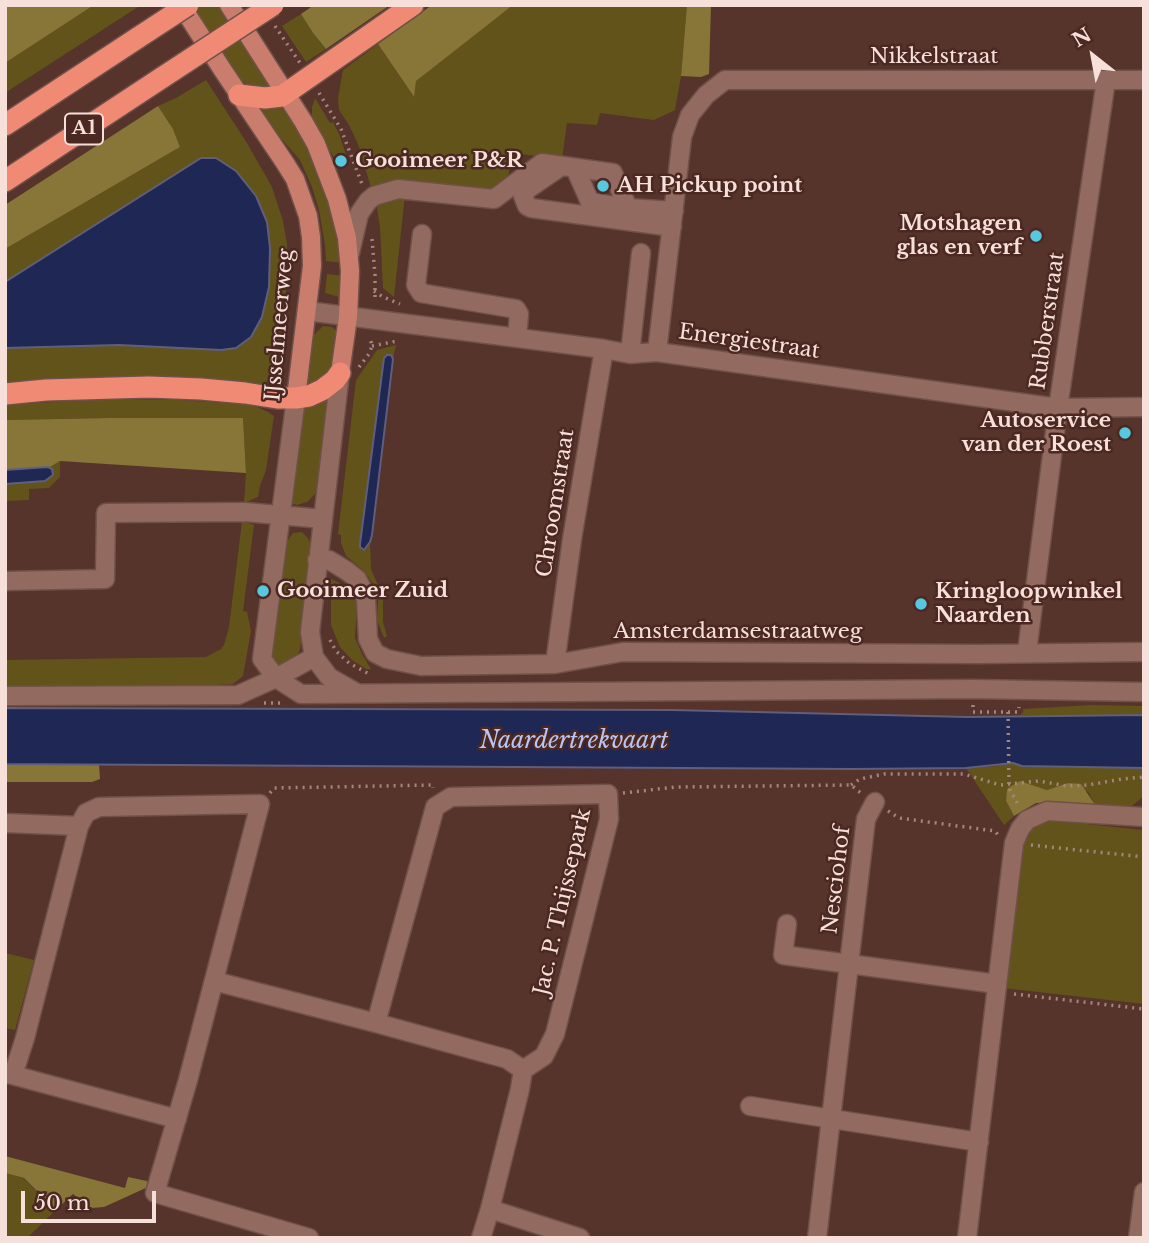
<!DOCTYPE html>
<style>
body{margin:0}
#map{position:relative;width:1149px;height:1243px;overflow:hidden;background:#56332b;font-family:"Libre Baskerville",serif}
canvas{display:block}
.frame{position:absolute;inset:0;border:7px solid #f7e0da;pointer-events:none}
.north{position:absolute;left:1058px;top:21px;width:70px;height:70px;-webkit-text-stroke:5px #4b2821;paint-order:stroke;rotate:329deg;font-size:19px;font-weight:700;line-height:28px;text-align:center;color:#f7e0da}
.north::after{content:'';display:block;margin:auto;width:24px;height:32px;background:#f7e0da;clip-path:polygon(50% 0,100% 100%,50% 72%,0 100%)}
.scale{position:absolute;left:21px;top:1191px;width:135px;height:32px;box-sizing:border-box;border:4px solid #f7e0da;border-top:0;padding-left:9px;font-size:21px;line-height:24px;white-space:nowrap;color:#f7e0da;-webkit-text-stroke:5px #4b2821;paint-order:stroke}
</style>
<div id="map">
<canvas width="1149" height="1243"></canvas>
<div class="frame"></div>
<div class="north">N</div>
<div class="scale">50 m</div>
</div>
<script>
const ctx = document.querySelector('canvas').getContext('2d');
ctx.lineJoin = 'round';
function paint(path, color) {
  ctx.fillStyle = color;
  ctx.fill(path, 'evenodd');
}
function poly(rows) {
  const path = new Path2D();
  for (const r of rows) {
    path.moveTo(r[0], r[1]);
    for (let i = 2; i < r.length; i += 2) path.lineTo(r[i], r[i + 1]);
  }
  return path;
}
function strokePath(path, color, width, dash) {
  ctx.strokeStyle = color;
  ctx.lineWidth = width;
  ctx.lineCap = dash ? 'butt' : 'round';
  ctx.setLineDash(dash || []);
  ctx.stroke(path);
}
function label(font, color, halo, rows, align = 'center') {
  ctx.font = font + ' "Libre Baskerville",serif';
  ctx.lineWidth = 5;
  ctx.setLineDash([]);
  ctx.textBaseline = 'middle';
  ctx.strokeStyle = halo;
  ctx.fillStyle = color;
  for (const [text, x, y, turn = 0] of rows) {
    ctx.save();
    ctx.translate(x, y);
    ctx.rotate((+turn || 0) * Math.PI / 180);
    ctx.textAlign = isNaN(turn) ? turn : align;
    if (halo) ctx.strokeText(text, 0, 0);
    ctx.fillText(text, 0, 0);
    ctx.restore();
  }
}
paint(poly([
 [94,5,141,5,5,93,5,63],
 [190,5,219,5,263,71,271,88,259,89,249,86,236,77],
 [513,5,687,5,681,76,675,110,654,120,600,113,597,125,567,123,562,159,512,153,508,178,491,192,406,180,406,184,372,191,358,144,349,125,339,110,338,98,343,70,378,44,413,96,416,81,440,61],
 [301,14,313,33,326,49,306,62,282,26],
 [206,80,247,143,272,187,283,221,287,244,287,270,284,323,276,388,5,387,5,348,119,345,221,350,216,158,201,158,5,282,5,249,180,147,173,129,158,106,176,98],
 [315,98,330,123,333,122,339,134,347,157,336,161,318,131,312,115,312,107],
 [254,104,286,104,300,127,333,211,343,263,326,261,325,245,319,210,312,187,300,160,265,120],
 [405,195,394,297,383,288,380,227,376,202],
 [327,274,344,276,342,295,339,297,325,293],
 [323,326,332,327,339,333,333,370,321,382,303,389,310,339],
 [396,345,393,359,390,355,360,544,366,549,370,542,371,569,383,597,383,622,387,636,384,638,377,620,378,600,373,584,364,571,346,556,341,543,341,535,338,534,356,380,377,350],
 [332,391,320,489,307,502,297,505,290,503,302,403],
 [101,399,180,400,253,405,268,412,274,416,266,470,260,486,258,497,244,503,246,473,243,418,110,418,5,420,5,405],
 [60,461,60,477,49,488,29,489,29,500,5,501,5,484,45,481,52,469,50,467],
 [242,521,254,525,243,611,247,612,251,631,243,676,233,684,214,685,207,687,82,686,5,689,5,660,206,657,221,649,224,645,229,627],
 [302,532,307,537,312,546,312,555,300,649,298,654,292,661,277,669,271,658,270,648,283,547,293,533],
 [331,579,340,583,354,595,357,604,355,638,362,654,371,669,366,669,352,660,340,647,331,625],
 [1091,705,1144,706,1144,715,1022,715,1019,717,1023,712,1023,709],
 [1004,763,1013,763,1022,766,1144,768,1144,796,1128,809,1096,806,1088,792,1068,783,1047,790,1020,781,1008,788,1006,801,1014,816,1004,825,966,768,998,766],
 [1048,820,1144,830,1144,1004,1003,988,1019,855,1025,835,1036,824],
 [5,953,34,960,15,1030,5,1028],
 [5,1173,23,1178,56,1210,27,1238,5,1238]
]), '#62531b');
paint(poly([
 [5,5,94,5,5,63],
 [314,5,390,5,326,49,313,33,301,14],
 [432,5,513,5,416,81,414,97,378,44],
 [687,5,711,5,709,74,701,77,681,76],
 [158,106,173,129,180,147,5,249,5,205],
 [110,418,243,418,246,473,60,461,50,467,5,470,5,420],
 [5,764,99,764,100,779,92,782,5,782],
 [1020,781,1047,790,1068,783,1081,784,1096,806,1053,802,1036,803,1014,816,1006,801,1007,790,1008,788],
 [5,1156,125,1188,128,1177,147,1181,148,1187,104,1207,91,1208,73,1194,56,1210,24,1178,5,1173]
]), '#887638');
const water = poly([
 [201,158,216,158,236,171,256,196,267,222,270,248,269,287,262,317,251,337,236,348,221,350,119,345,5,348,5,282,201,158],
 [387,355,391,355,393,359,372,535,370,542,364,550,360,547,360,544,384,358,387,355],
 [48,467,52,469,53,475,45,481,5,484,5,470,48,467],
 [5,708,672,710,967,717,1144,715,1144,768,1022,766,1013,763,966,768,852,769,5,764,5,708]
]);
paint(water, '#1f2755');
strokePath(water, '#605e7d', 2);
const minor = poly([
 [560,167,525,191,523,196,527,206,531,208,672,227],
 [575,168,590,202,628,208],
 [422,234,416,285,421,293,516,309,519,314,517,338],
 [350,253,359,214,368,201,374,196,398,189,494,199,542,163,613,173,628,208,674,211],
 [307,311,604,349,630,354,657,352,1058,408,1144,407],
 [657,352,682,137,690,115,706,95,725,80,1144,80],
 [630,354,641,253],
 [340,373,310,632,314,657,329,677,357,693],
 [296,398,262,659,276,678,301,694,973,689,1144,692],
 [317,560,329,560,347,571,357,579,363,590,366,600,368,639,375,653,387,659,421,666,555,664,623,652,979,654,1144,652],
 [5,581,105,579,106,513,245,512,323,519],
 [1027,652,1058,408,1106,80],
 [555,664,572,539,604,349],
 [5,696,238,695,276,678,314,657],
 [5,823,79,826],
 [787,924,783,955,997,984],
 [214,981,376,1023,507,1059,523,1070],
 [376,1023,435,807,451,797,608,794,609,819,555,1034,544,1056,523,1070,520,1089,490,1209,481,1238],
 [5,1073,177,1119],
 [13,1075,25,1038,79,826,86,813,99,807,260,804,188,1080,155,1193,309,1238],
 [750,1106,979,1142],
 [490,1209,580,1238],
 [817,1238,866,819,875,802],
 [967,1238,1014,843,1020,829,1027,820,1047,811,1144,817],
 [1138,1238,1144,1192]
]);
const major = poly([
 [181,5,222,69,285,163,295,179,308,216,311,237,312,266,296,398],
 [229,5,303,121,316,144,337,199,347,238,350,271,348,317,340,373]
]);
const highway = poly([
 [239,95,265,98,282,96,413,5],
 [5,125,139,37],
 [5,181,163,77],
 [5,394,46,390,149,387,201,389,245,393,277,398,296,398,309,396,322,390,335,380,340,373]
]);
strokePath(minor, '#6f514a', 21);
strokePath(major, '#6f514a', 21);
strokePath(highway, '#6f514a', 24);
strokePath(poly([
 [275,26,300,63],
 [319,93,341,129,362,184],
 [372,239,375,275,375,302],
 [374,291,383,297,400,304],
 [372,346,397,341],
 [359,367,369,354,372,346,370,337],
 [330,640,336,651,349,663,371,675],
 [264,703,281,703],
 [973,705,973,712,1008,712,1009,784,1010,790,1019,806],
 [1008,712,1018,712,1019,707],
 [851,785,860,779,884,774,964,774,1000,785,1039,781,1067,786,1088,785,1122,779,1144,777],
 [270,793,274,788,433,785,433,788],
 [623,793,676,787,851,785,861,793],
 [888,811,899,818,995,831,998,835],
 [1031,845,1144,857],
 [1014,994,1144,1009]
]), '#a4867f', 3.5, [2, 5]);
strokePath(minor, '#926a60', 18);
strokePath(major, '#ca7d6c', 18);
strokePath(highway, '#f08a74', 21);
const highwayBridge = poly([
 [139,37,188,5],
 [163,77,273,5]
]);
strokePath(highwayBridge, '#6f514a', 24, []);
strokePath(highwayBridge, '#f08a74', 21);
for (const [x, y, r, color] of [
 [341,161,7,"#56c9e1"],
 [603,186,7,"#56c9e1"],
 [1036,236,7,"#56c9e1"],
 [1125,433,7,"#56c9e1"],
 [263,591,7,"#56c9e1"],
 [921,604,7,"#56c9e1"]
]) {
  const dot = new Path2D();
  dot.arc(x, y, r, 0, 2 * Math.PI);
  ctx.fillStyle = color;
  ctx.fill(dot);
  strokePath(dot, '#4b2821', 2.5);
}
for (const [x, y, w] of [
 [84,129,38]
]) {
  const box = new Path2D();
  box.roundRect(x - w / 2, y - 15.5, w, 31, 5);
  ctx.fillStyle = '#4b2821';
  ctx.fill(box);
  strokePath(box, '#f7e0da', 2);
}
label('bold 19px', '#f7e0da', null, [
 ["A1",84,129]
]);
label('21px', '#f7e0da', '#4b2821', [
 ["Nikkelstraat",934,57],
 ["Rubberstraat",1048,321,-82],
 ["IJsselmeerweg",280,325,-85],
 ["Energiestraat",749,342,8],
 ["Chroomstraat",556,503,-81],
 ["Amsterdamsestraatweg",738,632],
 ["Nesciohof",837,880,-83],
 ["Jac. P. Thijssepark",563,902,-77]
]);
label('bold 21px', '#f7e0da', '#4b2821', [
 ["Gooimeer P&R",355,161],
 ["AH Pickup point",617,186],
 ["Motshagen",1022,224,"right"],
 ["glas en verf",1022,248,"right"],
 ["Autoservice",1111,421,"right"],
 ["van der Roest",1111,445,"right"],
 ["Gooimeer Zuid",277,591],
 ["Kringloopwinkel",935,592],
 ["Naarden",935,616]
], 'left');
label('italic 23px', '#b9c5f5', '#4b2821', [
 ["Naardertrekvaart",574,742]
]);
</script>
